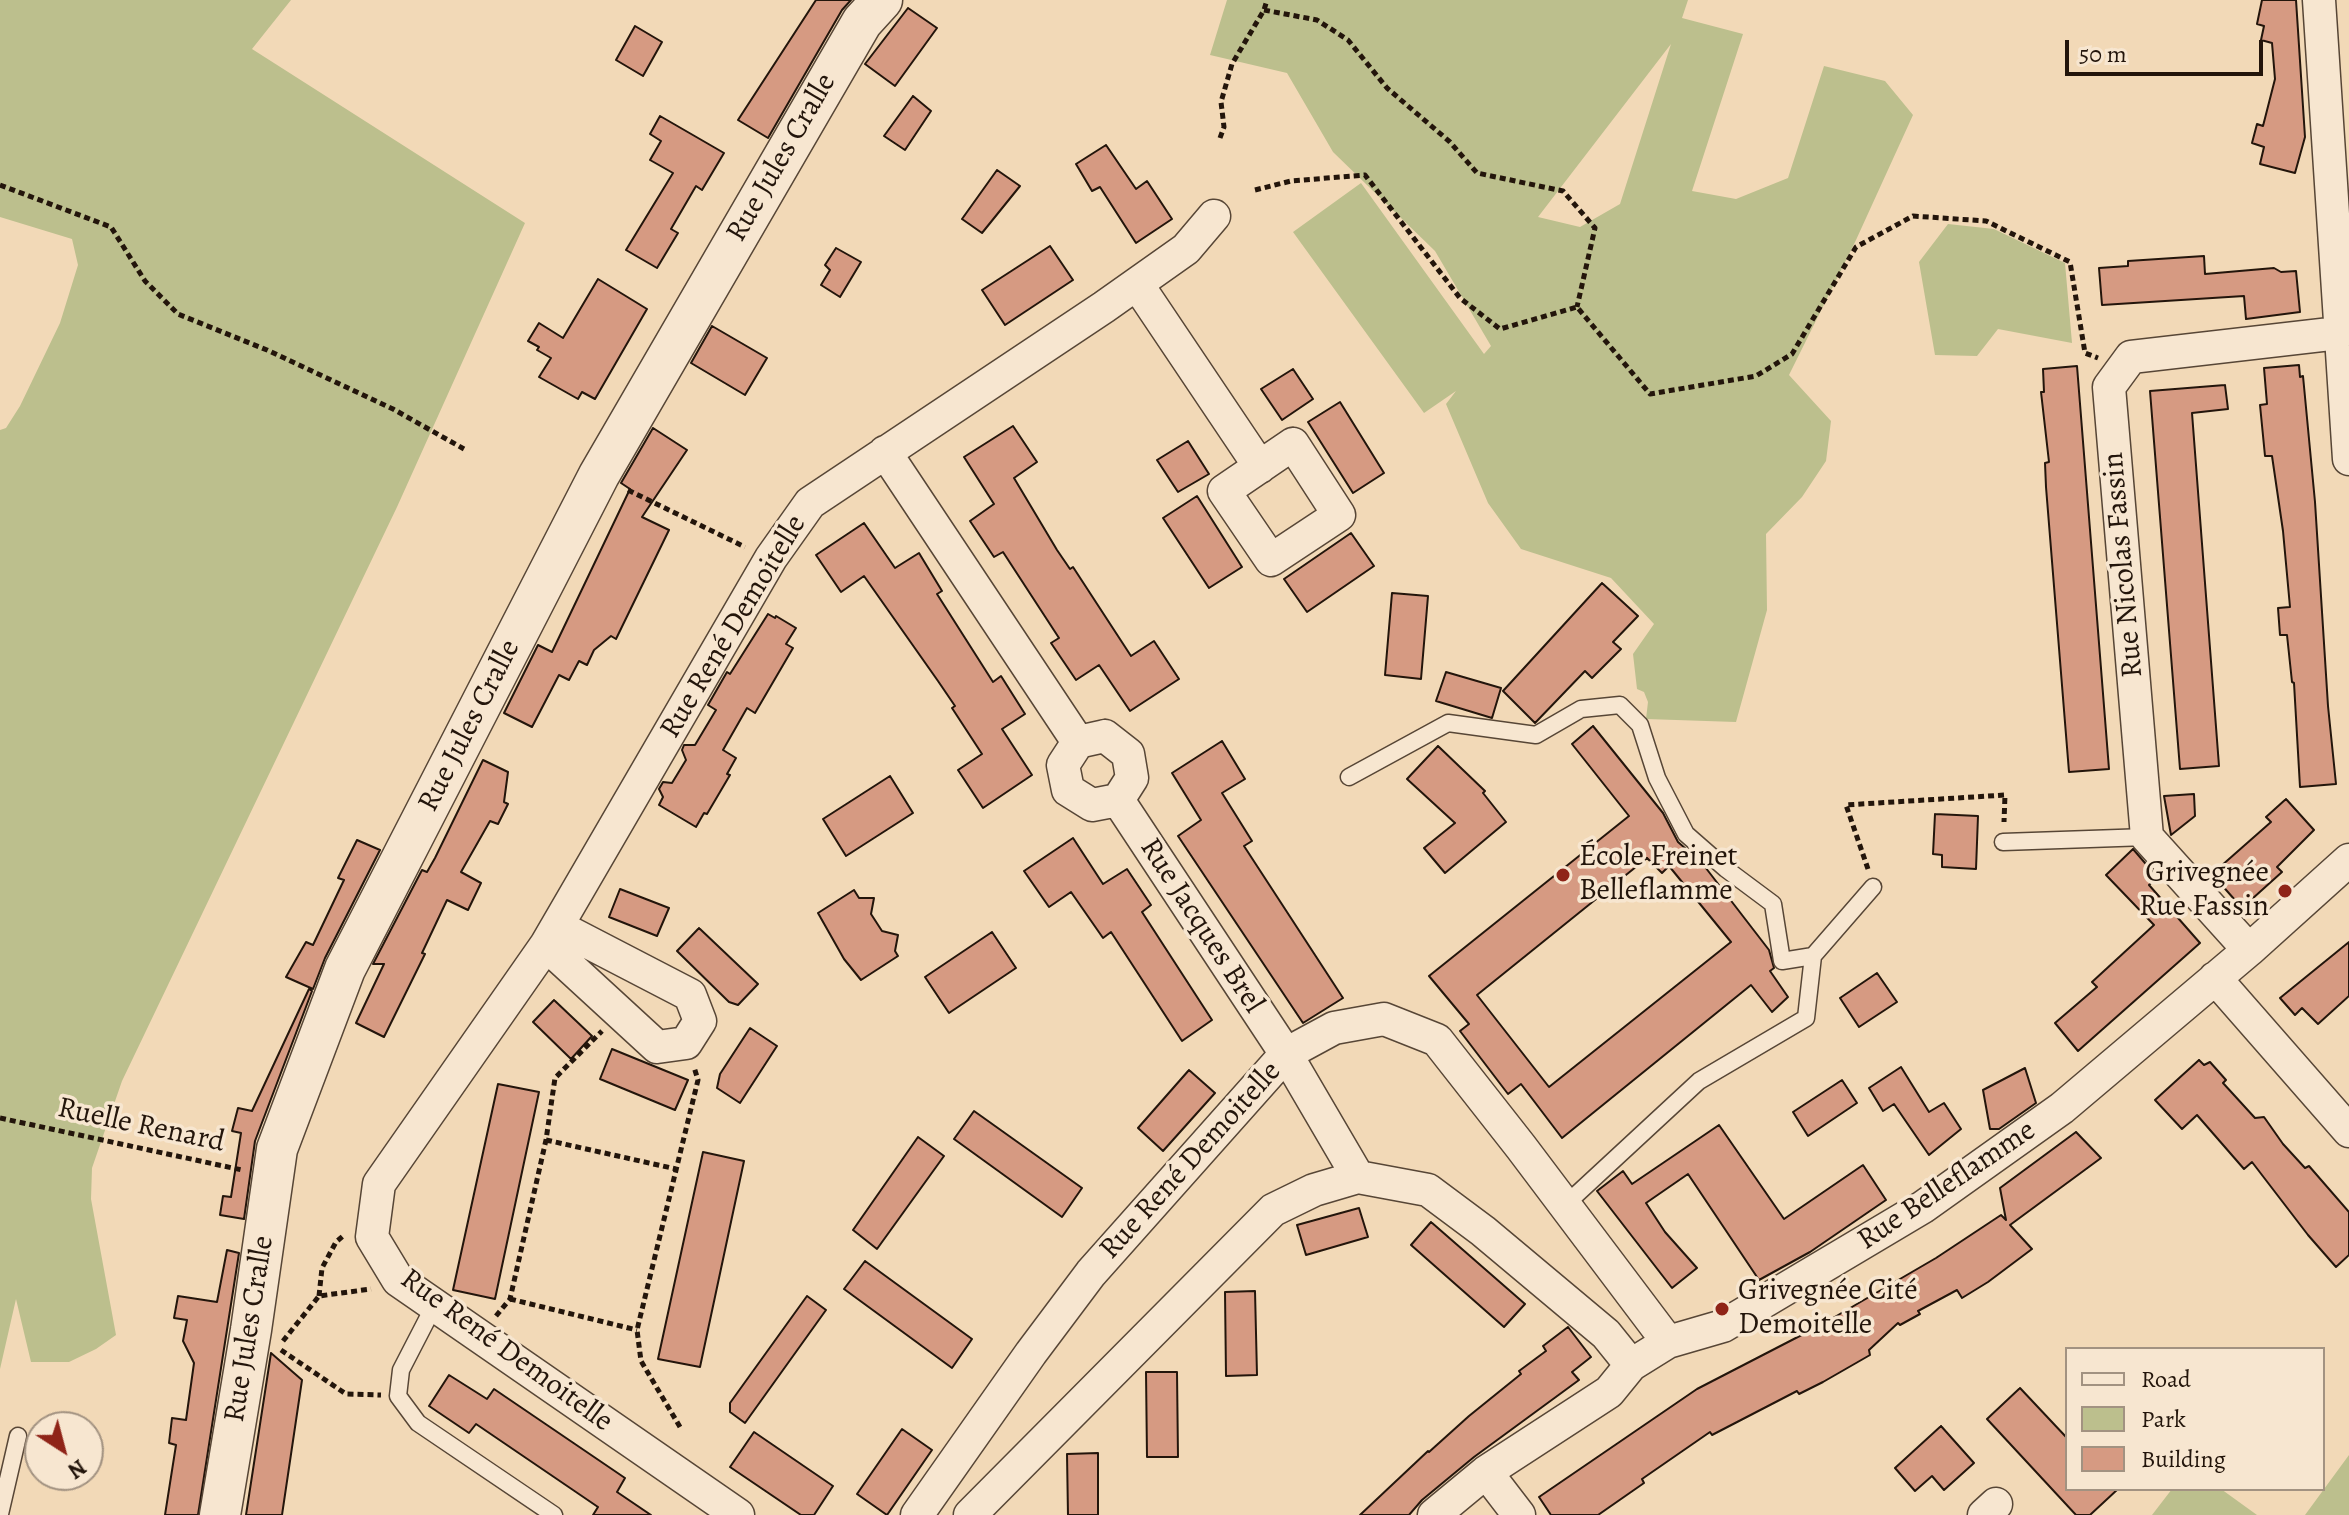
<!DOCTYPE html>
<meta charset="utf-8">
<style>
body{margin:0}
#map{position:relative;width:2349px;height:1515px;overflow:hidden;background:#f2d9b7;font-family:Alegreya,serif}
canvas{display:block}
.legend{position:absolute;left:2065px;top:1347px;width:260px;height:144px;box-sizing:border-box;background:#f7e6d0;border:2px solid #a29281;margin:0;padding:10px 14px;list-style:none;font-size:24px;color:#23150b}
.legend li{display:flex;align-items:center;gap:16px;height:40px}
.legend b{width:40px;border:2px solid #a29281}
.north{position:absolute;left:24px;top:1411px;width:80px;height:80px;box-sizing:border-box;background:#f7e6d0;border:2px solid #a29281;border-radius:50%;rotate:144deg;font-size:22px;font-weight:700;line-height:32px;text-align:center;color:#23150b}
.north::after{content:'';display:block;margin:auto;width:28px;height:36px;background:#8f2418;clip-path:polygon(50% 0,100% 100%,50% 72%,0 100%)}
.scale{position:absolute;left:2065px;top:40px;width:198px;height:36px;box-sizing:border-box;border:4px solid #23150b;border-top:0;padding-left:10px;font-size:24px;line-height:28px;white-space:nowrap;color:#23150b;-webkit-text-stroke:6px #f7e6d0;paint-order:stroke}
</style>
<div id="map">
<canvas width="2349" height="1515"></canvas>
<ul class="legend">
<li><b style="height:10px;background:#f7e6d0"></b>Road</li>
<li><b style="height:22px;background:#bcbf8d"></b>Park</li>
<li><b style="height:22px;background:#d69a82"></b>Building</li>
</ul>
<div class="north">N</div>
<div class="scale">50 m</div>
</div>
<script>
const ctx = document.querySelector('canvas').getContext('2d');
ctx.lineJoin = 'round';
function paint(path, color) {
  ctx.fillStyle = color;
  ctx.fill(path, 'evenodd');
}
function poly(rows) {
  const path = new Path2D();
  for (const r of rows) {
    path.moveTo(r[0], r[1]);
    for (let i = 2; i < r.length; i += 2) path.lineTo(r[i], r[i + 1]);
  }
  return path;
}
function strokePath(path, color, width, dash) {
  ctx.strokeStyle = color;
  ctx.lineWidth = width;
  ctx.lineCap = dash ? 'butt' : 'round';
  ctx.setLineDash(dash || []);
  ctx.stroke(path);
}
function label(font, color, halo, rows, align = 'center') {
  ctx.font = font + ' Alegreya,serif';
  ctx.lineWidth = 7;
  ctx.setLineDash([]);
  ctx.textBaseline = 'middle';
  ctx.strokeStyle = halo;
  ctx.fillStyle = color;
  for (const [text, x, y, turn = 0] of rows) {
    ctx.save();
    ctx.translate(x, y);
    ctx.rotate((+turn || 0) * Math.PI / 180);
    ctx.textAlign = isNaN(turn) ? turn : align;
    if (halo) ctx.strokeText(text, 0, 0);
    ctx.fillText(text, 0, 0);
    ctx.restore();
  }
}
paint(poly([
 [0,0,291,0,252,49,525,223,397,507,122,1081,92,1168,91,1199,116,1335,96,1349,69,1362,31,1362,16,1299,0,1369,0,430,6,428,20,406,60,323,78,265,72,239,0,217],
 [1227,0,1688,0,1682,18,1743,34,1692,191,1736,199,1788,178,1824,66,1885,81,1913,115,1856,240,1789,375,1831,421,1826,461,1802,497,1766,534,1767,610,1736,722,1646,719,1648,702,1644,692,1637,689,1633,654,1654,624,1611,578,1521,549,1488,503,1446,404,1456,391,1424,413,1293,232,1361,183,1484,354,1491,346,1435,251,1333,152,1287,73,1210,55],
 [1671,44,1620,204,1580,227,1538,217],
 [1948,224,1994,229,2065,263,2072,343,1998,329,1977,356,1935,355,1919,262],
 [2349,1455,2349,1515,2305,1515],
 [2172,1489,2221,1489,2257,1515,2152,1515]
]), '#bcbf8d');
const building = poly([
 [816,0,851,0,842,10,768,138,738,120,816,0],
 [2262,0,2296,0,2305,137,2295,173,2260,164,2264,147,2252,143,2257,124,2263,126,2275,79,2272,43,2261,40,2264,26,2257,24,2262,0],
 [908,8,937,28,895,86,865,64,908,8],
 [635,26,662,42,643,76,616,60,635,26],
 [913,96,931,111,905,150,884,136,913,96],
 [660,116,724,153,702,190,696,186,671,229,678,233,657,268,626,250,673,173,650,160,661,141,650,134,660,116],
 [1106,145,1136,189,1147,181,1172,219,1136,243,1100,187,1092,191,1076,164,1106,145],
 [997,170,1020,186,982,233,962,219,997,170],
 [1050,246,1073,280,1005,325,982,290,1050,246],
 [836,248,861,262,840,297,821,285,830,270,825,265,836,248],
 [2204,256,2205,274,2274,268,2281,272,2296,271,2300,312,2246,319,2244,296,2102,305,2099,268,2128,266,2128,261,2204,256],
 [598,279,647,309,595,399,582,392,578,399,539,377,551,358,537,350,539,347,528,341,539,323,563,338,598,279],
 [712,326,767,358,745,395,691,363,712,326],
 [2299,365,2300,377,2303,376,2315,502,2328,706,2336,784,2300,787,2294,683,2292,682,2287,635,2280,635,2278,608,2290,607,2283,531,2272,456,2265,456,2260,405,2267,404,2264,368,2299,365],
 [2077,366,2109,769,2069,772,2046,487,2045,463,2049,462,2041,392,2044,392,2043,369,2077,366],
 [1293,369,1313,399,1282,420,1261,389,1293,369],
 [2225,385,2228,409,2192,413,2219,766,2180,769,2150,391,2225,385],
 [1340,402,1384,473,1353,493,1308,422,1340,402],
 [1013,426,1037,462,1014,478,1057,550,1070,569,1073,567,1131,656,1154,641,1179,679,1130,711,1099,665,1076,680,1051,643,1059,638,1003,552,994,557,970,521,994,504,964,457,1013,426],
 [653,428,687,450,642,517,669,530,616,639,611,636,594,650,587,665,579,661,569,680,559,675,532,727,504,713,538,645,552,652,630,489,621,483,653,428],
 [1188,441,1209,474,1178,492,1157,460,1188,441],
 [1197,496,1242,567,1209,588,1163,518,1197,496],
 [864,523,895,568,919,553,942,591,937,594,993,682,1001,676,1025,714,1002,729,1032,775,983,808,958,770,982,754,952,708,955,706,938,681,864,576,841,592,816,555,864,523],
 [1351,533,1374,566,1307,612,1284,579,1351,533],
 [1602,583,1638,616,1613,642,1621,649,1592,678,1585,671,1535,723,1503,691,1602,583],
 [1392,593,1428,596,1421,679,1385,675,1392,593],
 [768,614,775,618,776,616,796,628,786,644,793,648,755,713,747,708,723,750,736,758,727,774,730,775,707,814,704,813,696,827,659,805,663,797,659,789,663,782,672,783,686,760,682,750,684,745,695,745,716,710,708,705,727,672,730,674,768,614],
 [1446,672,1501,688,1492,718,1436,701,1446,672],
 [1593,726,1663,813,1678,842,1702,863,1769,950,1774,968,1770,971,1788,997,1772,1012,1751,985,1562,1138,1521,1084,1508,1094,1460,1031,1469,1024,1429,976,1629,816,1572,744,1593,726],
 [1647,858,1662,873,1669,866,1731,942,1549,1087,1477,995,1647,858],
 [1222,741,1245,779,1222,793,1252,841,1244,846,1343,998,1303,1023,1178,836,1201,820,1172,773,1222,741],
 [1438,746,1485,791,1483,793,1506,822,1445,873,1424,848,1455,823,1407,779,1438,746],
 [483,760,508,772,504,802,508,804,498,824,490,821,461,872,481,883,468,910,447,900,422,953,425,954,384,1037,356,1023,384,964,373,964,422,870,427,872,435,858,483,760],
 [890,776,913,813,846,856,823,819,890,776],
 [2194,794,2195,816,2171,835,2164,796,2194,794],
 [2286,799,2314,830,2277,867,2282,872,2242,908,2212,874,2271,822,2266,817,2286,799],
 [1935,814,1978,816,1976,869,1942,867,1942,855,1933,854,1935,814],
 [1073,838,1103,884,1127,869,1151,905,1142,912,1212,1020,1182,1041,1111,932,1103,938,1071,892,1049,907,1024,871,1073,838],
 [357,840,380,850,325,958,313,989,286,977,306,942,313,945,344,880,338,878,357,840],
 [2133,849,2157,877,2149,885,2200,943,2078,1051,2055,1023,2097,987,2092,982,2154,925,2106,875,2133,849],
 [620,889,669,908,657,936,609,917,620,889],
 [854,890,859,898,874,898,871,914,882,931,898,935,895,951,898,956,861,980,844,959,818,913,854,890],
 [699,928,758,984,738,1005,729,1002,677,951,699,928],
 [992,932,1016,968,949,1013,925,977,992,932],
 [2349,942,2349,996,2318,1024,2302,1008,2295,1015,2280,998,2349,942],
 [1877,973,1897,1002,1859,1027,1840,998,1877,973],
 [309,989,312,991,255,1141,244,1219,220,1215,223,1196,231,1197,241,1133,232,1131,238,1108,252,1111,309,989],
 [554,1000,592,1036,571,1059,533,1022,554,1000],
 [750,1028,777,1046,740,1103,717,1088,720,1074,750,1028],
 [612,1049,688,1080,675,1110,600,1079,612,1049],
 [2199,1060,2204,1065,2210,1062,2226,1080,2223,1083,2255,1118,2264,1117,2283,1144,2305,1168,2309,1166,2349,1212,2349,1255,2336,1267,2308,1235,2252,1162,2244,1169,2197,1115,2182,1129,2155,1100,2199,1060],
 [1901,1067,1929,1112,1944,1103,1961,1129,1929,1155,1894,1104,1883,1111,1869,1088,1901,1067],
 [2025,1068,2036,1103,1999,1129,1990,1129,1983,1090,2025,1068],
 [1189,1070,1215,1093,1163,1151,1138,1128,1189,1070],
 [1842,1080,1857,1103,1808,1136,1793,1112,1842,1080],
 [498,1084,539,1092,495,1299,453,1290,498,1084],
 [974,1111,1082,1188,1062,1217,954,1139,974,1111],
 [1719,1125,1784,1219,1863,1165,1886,1200,1810,1252,1759,1280,1688,1174,1646,1203,1665,1232,1697,1268,1672,1288,1597,1191,1623,1171,1632,1184,1719,1125],
 [2076,1132,2101,1158,2010,1225,2032,1249,1988,1282,1962,1298,1957,1290,1918,1311,1920,1314,1900,1325,1898,1323,1869,1350,1870,1355,1823,1382,1799,1394,1797,1391,1712,1435,1710,1432,1642,1479,1644,1483,1598,1515,1551,1515,1539,1497,1697,1389,1821,1325,1936,1258,2001,1215,2006,1220,2000,1188,2076,1132],
 [918,1137,944,1156,877,1249,853,1230,918,1137],
 [703,1152,744,1161,700,1367,658,1359,703,1152],
 [1359,1208,1368,1237,1306,1255,1297,1225,1359,1208],
 [1431,1222,1525,1304,1504,1327,1411,1245,1431,1222],
 [227,1250,239,1253,198,1515,165,1515,176,1445,169,1443,172,1418,186,1420,194,1363,183,1341,187,1320,174,1318,178,1296,217,1302,227,1250],
 [865,1261,972,1339,952,1368,844,1289,865,1261],
 [1255,1291,1257,1375,1226,1376,1225,1292,1255,1291],
 [807,1296,826,1310,745,1423,730,1412,730,1403,807,1296],
 [1568,1327,1591,1357,1572,1372,1579,1380,1474,1457,1422,1500,1409,1515,1360,1515,1428,1451,1429,1452,1469,1416,1521,1374,1519,1371,1546,1351,1543,1346,1568,1327],
 [271,1353,302,1380,282,1515,246,1515,271,1353],
 [1146,1372,1177,1372,1178,1457,1147,1457,1146,1372],
 [449,1375,487,1399,494,1389,625,1478,617,1492,651,1515,593,1515,598,1507,476,1424,469,1433,429,1406,449,1375],
 [2020,1388,2067,1438,2067,1489,2118,1489,2090,1515,2076,1515,1987,1419,2020,1388],
 [1941,1426,1974,1463,1944,1490,1932,1476,1915,1491,1895,1468,1941,1426],
 [902,1429,932,1450,887,1515,857,1494,902,1429],
 [754,1432,833,1486,814,1515,801,1515,730,1467,754,1432],
 [1098,1453,1098,1515,1068,1515,1067,1454,1098,1453]
]);
paint(building, '#d69a82');
strokePath(building, '#23150b', 2);
const service = poly([
 [1349,777,1448,723,1536,735,1581,709,1620,705,1640,725,1657,778,1686,834,1726,869,1773,904,1782,961,1813,956],
 [2003,842,2147,837],
 [1564,1206,1699,1081,1806,1018,1813,956,1873,887],
 [434,1306,401,1370,398,1396,418,1423,554,1515],
 [0,1514,18,1436]
]);
const minor = poly([
 [2319,0,2349,459],
 [1137,284,1260,467],
 [1293,444,1339,515,1271,560,1224,491,1293,444],
 [885,452,1078,742],
 [1105,736,1128,754,1132,778,1118,800,1092,805,1068,790,1063,765,1078,742,1105,736],
 [1118,800,1286,1054,1358,1177],
 [546,945,657,1047,686,1043,700,1021,690,995,557,926],
 [2249,950,2147,837,2109,387,2131,357,2339,333],
 [2215,978,2349,1131],
 [1486,1472,1519,1515],
 [738,1515,398,1280,372,1237,379,1184,546,945,771,558,810,503,1104,307,1186,249,1214,216],
 [917,1515,1031,1353,1091,1273,1286,1054,1334,1028,1384,1019,1437,1040,1521,1147,1668,1342],
 [970,1515,1273,1210,1314,1190,1358,1177,1428,1190,1483,1231,1606,1334,1631,1365],
 [1434,1515,1486,1472,1609,1392,1631,1365,1668,1342,1723,1326,1923,1207,2062,1108,2249,950,2349,860],
 [1984,1515,1996,1504]
]);
const tertiary = poly([
 [220,1515,251,1330,277,1149,345,969,599,475,862,22,882,0]
]);
strokePath(service, '#574636', 19);
strokePath(minor, '#574636', 35);
strokePath(tertiary, '#574636', 43);
strokePath(poly([
 [1264,10,1317,20,1348,40,1387,88,1450,142,1477,173,1563,191,1595,228,1577,307],
 [1220,138,1224,127,1221,102,1232,64,1264,10,1267,0],
 [0,185,111,227,145,281,178,314,267,350,393,409,464,449],
 [1255,190,1291,181,1365,175,1460,298,1500,329,1577,307,1650,394,1756,376,1792,354,1856,247,1913,216,1986,221,2070,262,2085,353,2098,358],
 [628,490,745,547],
 [1868,869,1846,805,2005,795,2004,822],
 [0,1118,242,1170],
 [546,1140,676,1169],
 [319,1296,322,1268,336,1242,343,1236],
 [510,1299,637,1330],
 [496,1316,510,1299,546,1140,555,1078,602,1031],
 [283,1341,319,1296,371,1289],
 [281,1350,346,1394,381,1395],
 [680,1427,641,1361,637,1330,698,1080,694,1067]
]), '#23150b', 5, [6, 4]);
strokePath(service, '#f7e6d0', 16);
strokePath(minor, '#f7e6d0', 32);
strokePath(tertiary, '#f7e6d0', 40);
for (const [x, y, r, color] of [
 [1563,875,8,"#8f2418"],
 [2285,891,8,"#8f2418"],
 [1722,1309,8,"#8f2418"]
]) {
  const dot = new Path2D();
  dot.arc(x, y, r, 0, 2 * Math.PI);
  ctx.fillStyle = color;
  ctx.fill(dot);
  strokePath(dot, '#f7e6d0', 3);
}
label('30px', '#23150b', '#f7e6d0', [
 ["Rue Jules Cralle",782,158,-60],
 ["Rue Nicolas Fassin",2124,565,-95],
 ["Rue René Demoitelle",734,627,-59],
 ["Rue Jules Cralle",470,726,-63],
 ["Rue Jacques Brel",1201,926,57],
 ["Ruelle Renard",141,1126,12],
 ["Rue René Demoitelle",1191,1161,-48],
 ["Rue Belleflamme",1947,1186,-34],
 ["Rue Jules Cralle",250,1329,-81],
 ["Rue René Demoitelle",506,1351,36]
]);
label('30px', '#23150b', '#f7e6d0', [
 ["École Freinet",1579,858],
 ["Belleflamme",1579,892],
 ["Grivegnée",2269,874,"right"],
 ["Rue Fassin",2269,908,"right"],
 ["Grivegnée Cité",1738,1292],
 ["Demoitelle",1738,1326]
], 'left');
</script>
